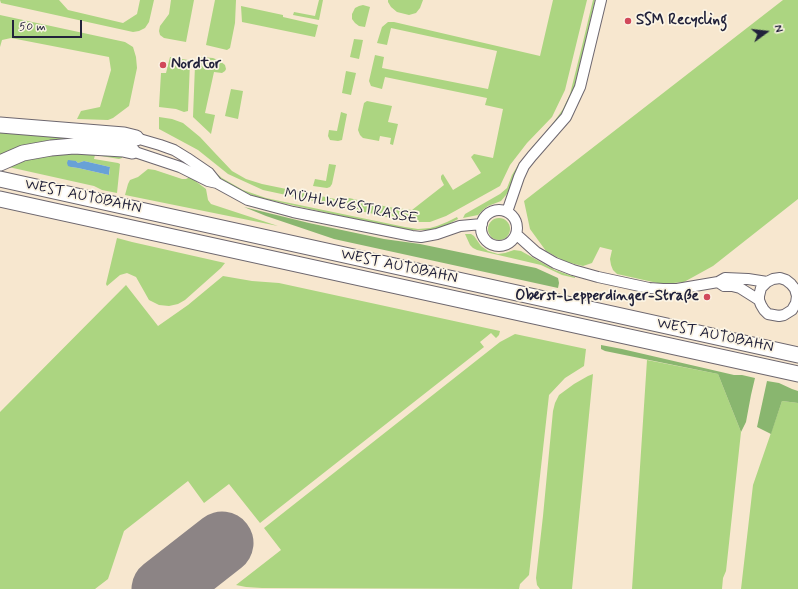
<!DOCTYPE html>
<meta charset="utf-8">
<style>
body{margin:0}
#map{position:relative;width:798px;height:589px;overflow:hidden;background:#f7e7cf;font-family:Mynerve,sans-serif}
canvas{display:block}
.north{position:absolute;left:746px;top:12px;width:40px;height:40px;-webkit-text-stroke:3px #fcf5e5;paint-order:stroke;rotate:75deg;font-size:11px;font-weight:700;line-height:16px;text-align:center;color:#22223b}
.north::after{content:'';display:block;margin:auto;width:14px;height:18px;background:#22223b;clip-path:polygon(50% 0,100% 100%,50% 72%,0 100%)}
.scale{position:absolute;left:12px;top:20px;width:70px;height:18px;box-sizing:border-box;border:2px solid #22223b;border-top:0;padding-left:5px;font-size:12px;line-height:14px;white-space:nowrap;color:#22223b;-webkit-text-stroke:3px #fcf5e5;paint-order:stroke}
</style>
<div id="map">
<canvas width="798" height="589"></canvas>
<div class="north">N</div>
<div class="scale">50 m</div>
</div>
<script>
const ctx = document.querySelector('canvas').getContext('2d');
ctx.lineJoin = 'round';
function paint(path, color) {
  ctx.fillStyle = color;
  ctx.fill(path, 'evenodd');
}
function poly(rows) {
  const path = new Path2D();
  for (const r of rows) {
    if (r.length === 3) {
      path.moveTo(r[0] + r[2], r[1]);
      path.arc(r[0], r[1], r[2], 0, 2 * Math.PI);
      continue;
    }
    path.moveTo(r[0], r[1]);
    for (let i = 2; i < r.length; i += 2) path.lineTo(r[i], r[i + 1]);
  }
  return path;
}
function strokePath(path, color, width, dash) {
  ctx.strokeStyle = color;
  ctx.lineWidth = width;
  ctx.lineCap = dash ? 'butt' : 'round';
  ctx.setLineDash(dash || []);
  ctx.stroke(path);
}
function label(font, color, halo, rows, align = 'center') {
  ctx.font = font + ' Mynerve,sans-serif';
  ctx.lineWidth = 3.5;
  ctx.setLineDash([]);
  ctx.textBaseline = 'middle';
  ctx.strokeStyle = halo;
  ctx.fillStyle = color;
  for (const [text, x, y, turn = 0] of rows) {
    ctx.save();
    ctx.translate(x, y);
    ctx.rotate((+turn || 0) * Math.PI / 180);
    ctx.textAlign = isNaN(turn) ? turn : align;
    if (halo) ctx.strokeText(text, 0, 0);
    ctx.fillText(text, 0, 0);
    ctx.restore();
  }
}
paint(poly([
 [0,0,59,0,68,10,123,23,137,14,140,0,154,0,149,22,145,28,139,31,133,32,1,3],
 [171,0,194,0,186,42,164,38,160,35,159,31,160,26,169,14],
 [215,0,236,0,235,23,230,48,227,50,206,45],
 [319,0,323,0,319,20,293,15,294,12,315,16],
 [388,0,423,0,420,8,416,13,409,15,397,12,391,7,388,2],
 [553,0,587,0,565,90,552,117,527,143,510,165,500,186,446,216,430,222,411,222,263,190,228,174,198,150,159,129,159,117,172,119,183,123,200,137,214,152,232,171,246,179,262,184,335,199,349,198,388,207,412,210,444,185,441,179,441,176,443,174,453,190,481,173,471,157,474,154,493,158,503,109,485,105,487,98,385,77,382,89,371,86,369,81,375,55,384,57,382,68,488,89,497,51,391,28,387,45,377,43,382,27,388,22,394,22,540,56],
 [593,0,595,0,583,52,572,96,562,115,510,189,506,195,501,201,488,206,484,209,478,215,463,218,465,214,500,194,507,188,512,175,518,165,533,146,551,126,563,109,570,94,582,46],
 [783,0,798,0,798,199,713,266,684,282,662,284,617,274,613,270,611,265,610,259,612,250,600,247,592,263,583,266,566,262,546,251,530,229,524,201],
 [363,5,370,7,365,27,359,26,355,23,352,19,352,14,355,8,359,6],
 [241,6,283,15,283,17,318,25,315,37,242,22],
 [0,15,125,42,133,47,136,57,137,68,129,106,113,118,108,120,77,119,81,111,100,107,111,70,109,57,11,38,2,40,0,47],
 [354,39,363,40,359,59,350,57],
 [170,57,188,60,190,63,188,111,184,112,176,109,159,107,161,73,166,73],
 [201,57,213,58,220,61,225,65,226,69,225,71,222,73,214,72,205,113,215,115,211,134,193,117,195,65,197,60],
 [346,71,356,73,351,95,342,93],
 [231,89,243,91,238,119,225,116],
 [367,101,392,106,388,122,398,124,393,145,390,144,391,138,380,136,379,141,363,138,360,135,358,130,364,103],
 [341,112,347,114,342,140,338,141,330,140,328,136,329,130,337,131],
 [0,130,116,140,0,158],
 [58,152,117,155,122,157,122,158,119,159,95,155,94,159,118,163,120,164,117,193,102,190,94,186,4,166,20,159],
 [76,161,78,163,84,161,110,167,109,175,78,168,71,167],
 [198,160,200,160,222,178,243,190,266,198,280,201,405,227,418,229,430,228,437,226,447,222,457,217,458,219,447,225,431,230,411,230,401,229,296,206,261,198,243,192,232,186,223,180,200,163],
 [329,164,336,165,332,184,330,187,327,188,313,186,315,179,326,181],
 [148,169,155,170,182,179,186,179,190,177,206,189,208,200,211,204,278,226,125,195,128,184,130,180,138,177],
 [499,229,11],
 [465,234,471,234,474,236,481,246,488,251,498,254,505,253,514,250,521,251,555,270,575,277,575,278,562,275,541,265,477,250,473,248,470,245],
 [117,238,132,242,225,263,221,268,185,300,178,304,169,306,159,305,149,300,136,277,127,273,120,275,107,286,106,284],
 [223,276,252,281,279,283,500,331,499,335,496,338,491,333,480,342,484,347,260,523,229,484,204,503,188,481,124,531,108,579,95,589,0,589,0,412,126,285,158,326,188,305],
 [515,334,586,349,584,366,565,378,549,395,529,575,520,584,519,589,262,588,246,587,236,585,281,550,264,528,500,342],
 [647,360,718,374,741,432,726,571,723,578,722,589,632,589],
 [593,374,572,589,540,589,537,585,536,578,543,516,553,411,555,403,559,395,574,384,588,376],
 [782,401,798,403,798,589,741,589,753,485]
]), '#acd581');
paint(poly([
 [244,207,309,223,384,239,420,244,536,268,558,278,559,283,558,288,334,239,266,216],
 [601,345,622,349,734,375,742,375,755,378,751,395,746,422,741,432,718,374,605,351,601,349],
 [767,381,779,383,792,389,798,391,798,403,782,401,771,434,757,427]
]), '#89b66f');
paint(poly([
 [68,160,76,161,78,163,84,161,110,167,109,173,109,175,78,168,71,167,68,166,67,163]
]), '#68a1d7');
strokePath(poly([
 [163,589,222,543]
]), '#8c8485', 63);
const tertiary = poly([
 [136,138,160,145,174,150,187,158,209,173,217,183],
 [132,151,180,167,208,181,217,183,248,200,293,212,412,236,421,237,437,234,460,226,482,224],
 [499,228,18],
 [507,212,519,177,524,166,532,156,566,117,580,87,601,0],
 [516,234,536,252,555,263,573,270,598,277,649,288,663,289,677,289,718,282,725,278,748,279,767,282],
 [718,282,724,286,732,286,740,288,759,300],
 [797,296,796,303,792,310,784,315,779,316,768,314,764,310,761,305,759,300,759,296,761,288,767,282,773,279,780,278,786,280,791,284,795,289,797,296,798,297]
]);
const motorway = poly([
 [0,125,124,135,136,138],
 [0,163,23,153,51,148,74,146,123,149,132,151],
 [0,179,798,355],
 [0,199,798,374]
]);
strokePath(tertiary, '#6d676f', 12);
strokePath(motorway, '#6d676f', 17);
strokePath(tertiary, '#fff', 10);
strokePath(motorway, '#fff', 15);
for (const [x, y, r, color] of [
 [628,21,4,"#d1495b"],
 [163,65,4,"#d1495b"],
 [707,297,4,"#d1495b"]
]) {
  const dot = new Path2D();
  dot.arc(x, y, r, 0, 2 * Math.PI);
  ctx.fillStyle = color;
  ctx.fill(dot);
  strokePath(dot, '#fcf5e5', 1.5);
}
label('bold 15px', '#22223b', '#fcf5e5', [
 ["SSM Recycling",636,21],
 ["Nordtor",171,65],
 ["Oberst-Lepperdinger-Straße",699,297,"right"]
], 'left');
label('15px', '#22223b', '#fcf5e5', [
 ["WEST AUTOBAHN",83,197,12],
 ["MÜHLWEGSTRASSE",351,207,11],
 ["WEST AUTOBAHN",399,267,12],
 ["WEST AUTOBAHN",715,336,12]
]);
</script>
